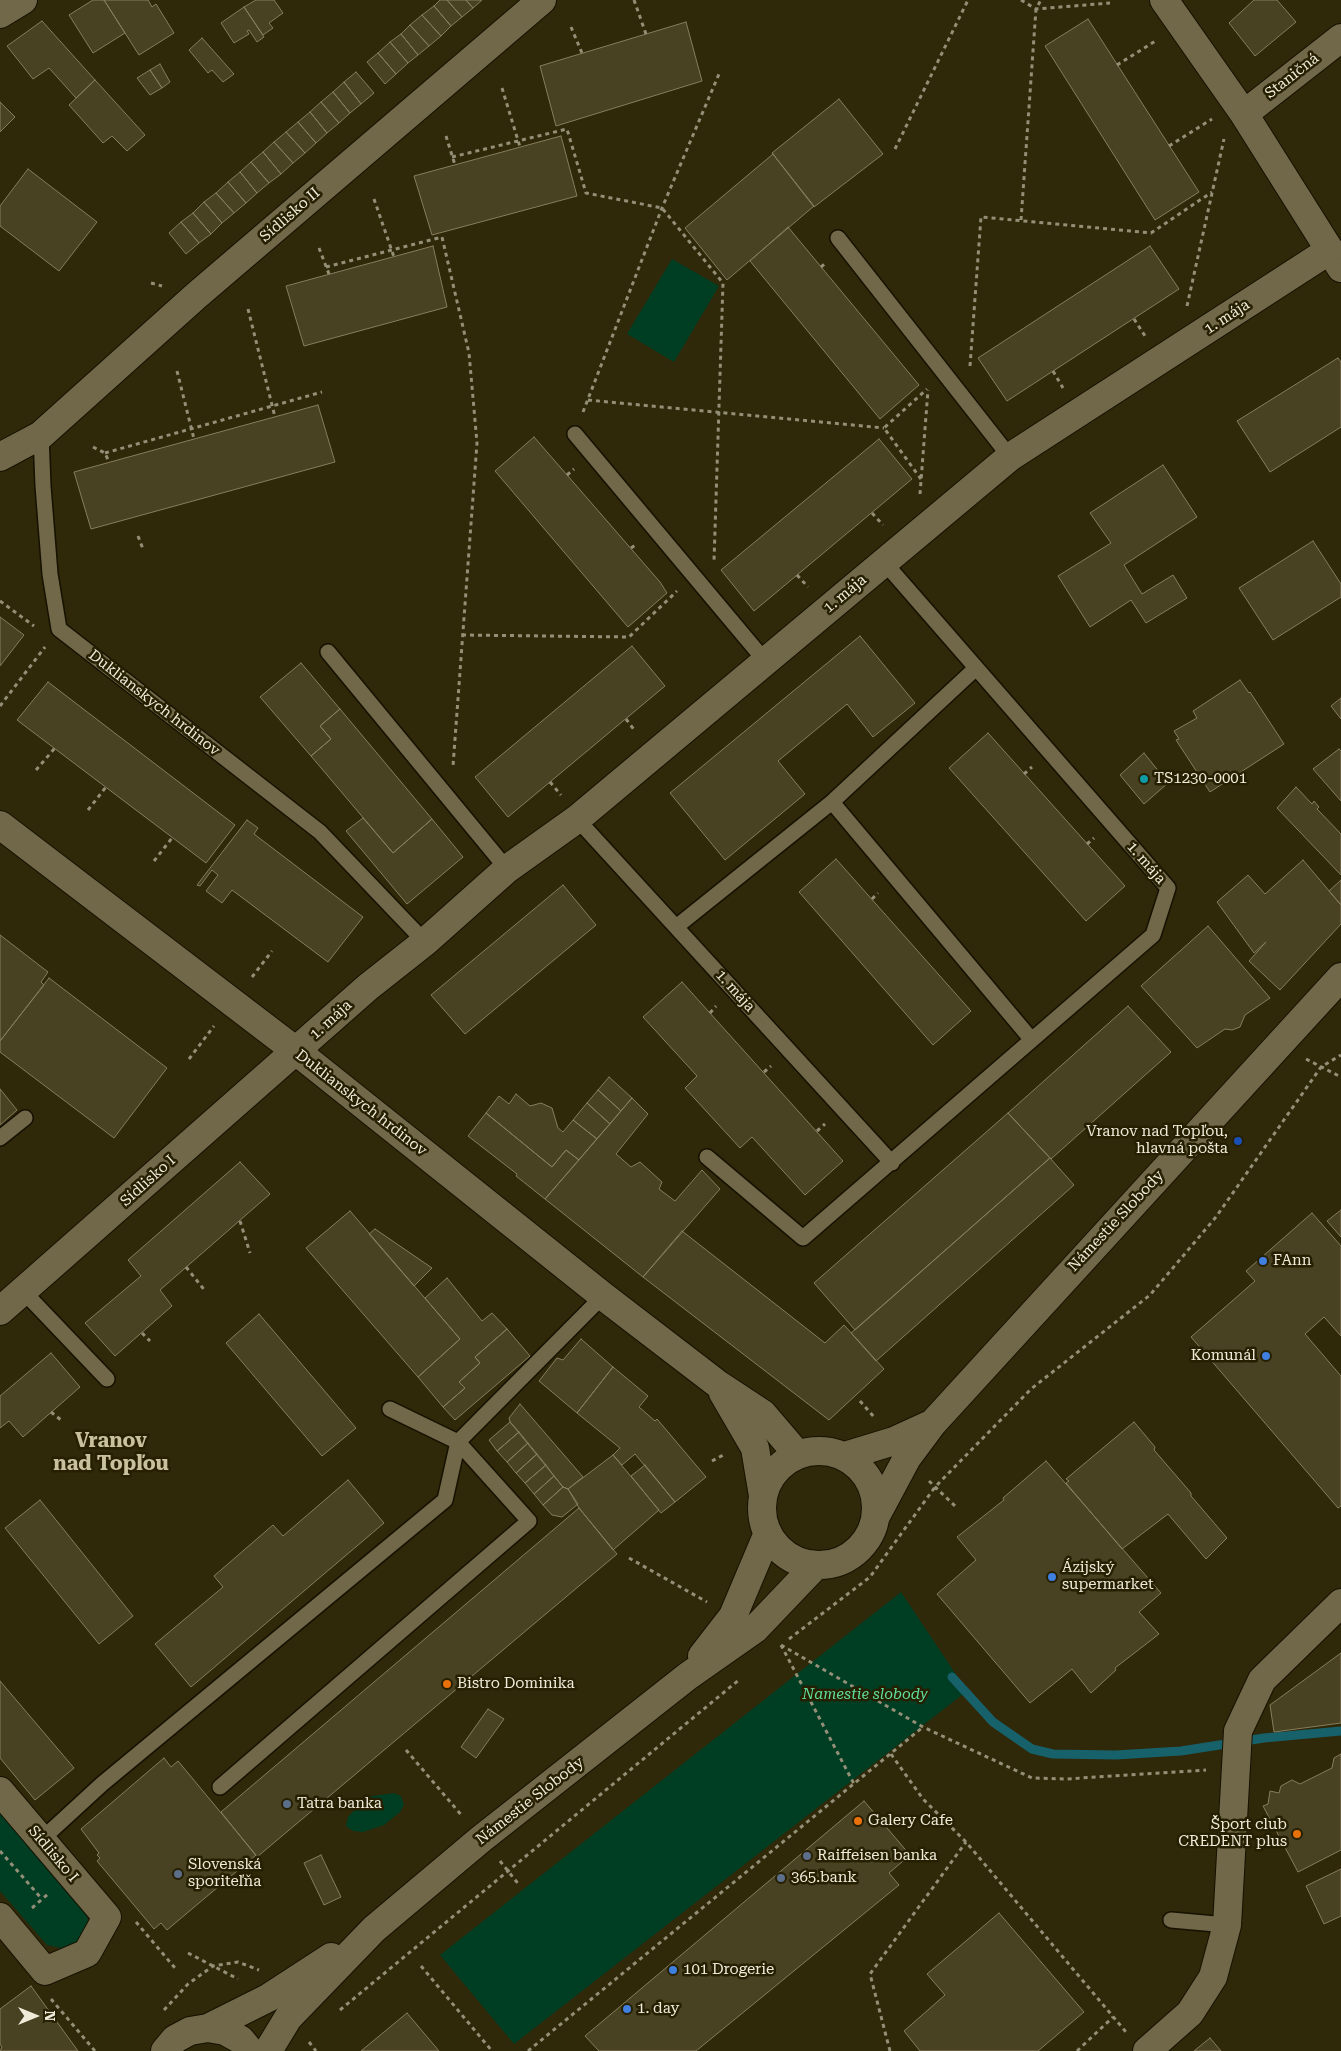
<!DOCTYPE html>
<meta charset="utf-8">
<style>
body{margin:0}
#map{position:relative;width:1341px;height:2051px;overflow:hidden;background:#2f2809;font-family:"Roboto Serif",serif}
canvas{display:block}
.north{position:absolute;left:10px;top:1991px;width:50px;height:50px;-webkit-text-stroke:4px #261f01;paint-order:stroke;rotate:90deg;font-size:14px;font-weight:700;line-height:20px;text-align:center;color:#efebd9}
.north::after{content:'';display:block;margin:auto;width:18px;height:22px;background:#efebd9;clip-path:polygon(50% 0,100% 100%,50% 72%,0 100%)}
</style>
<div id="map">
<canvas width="1341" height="2051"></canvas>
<div class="north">N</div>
</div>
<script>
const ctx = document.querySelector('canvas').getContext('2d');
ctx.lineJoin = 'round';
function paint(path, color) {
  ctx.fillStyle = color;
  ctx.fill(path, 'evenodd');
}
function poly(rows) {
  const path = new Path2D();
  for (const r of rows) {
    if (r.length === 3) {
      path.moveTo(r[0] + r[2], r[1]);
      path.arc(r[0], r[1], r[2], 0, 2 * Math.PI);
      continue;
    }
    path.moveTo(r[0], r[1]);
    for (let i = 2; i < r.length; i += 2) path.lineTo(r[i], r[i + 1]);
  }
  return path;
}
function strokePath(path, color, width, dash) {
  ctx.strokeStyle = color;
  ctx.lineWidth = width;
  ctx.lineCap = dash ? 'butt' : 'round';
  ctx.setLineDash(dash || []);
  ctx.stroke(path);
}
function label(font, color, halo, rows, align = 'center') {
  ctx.font = font + ' "Roboto Serif",serif';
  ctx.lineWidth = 5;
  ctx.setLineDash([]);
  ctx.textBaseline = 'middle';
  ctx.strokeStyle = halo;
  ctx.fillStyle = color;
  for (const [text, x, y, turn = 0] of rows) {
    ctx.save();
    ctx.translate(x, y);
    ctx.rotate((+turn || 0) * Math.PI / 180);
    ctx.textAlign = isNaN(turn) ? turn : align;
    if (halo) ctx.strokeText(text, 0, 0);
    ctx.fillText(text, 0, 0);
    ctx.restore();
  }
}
paint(poly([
 [672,259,719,286,674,362,627,334],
 [901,1592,967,1691,514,2044,440,1955],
 [394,1793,401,1796,404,1805,400,1812,384,1825,363,1832,353,1831,346,1826,348,1817,363,1801,372,1796],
 [0,1811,87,1915,88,1924,81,1941,65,1949,47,1945,0,1891]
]), '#003e24');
strokePath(poly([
 [952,1677,993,1722,1032,1749,1053,1754,1116,1755,1181,1751,1264,1738,1341,1731]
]), '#17616b', 9);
const building = poly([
 [93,0,104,0,125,33,93,53,69,15,93,0],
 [104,0,148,0,152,7,156,4,174,33,139,55,104,0],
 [256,0,274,0,283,13,269,23,273,28,263,35,244,7,256,0],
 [440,0,447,0,462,17,451,26,434,6,440,0],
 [447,0,466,0,473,8,462,17,447,0],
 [466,0,482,0,473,8,466,0],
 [1254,0,1277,0,1296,22,1255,56,1229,23,1254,0],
 [434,6,451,26,441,36,422,15,434,6],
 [244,7,264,37,257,42,249,30,247,31,249,34,234,43,221,23,244,7],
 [422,15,441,36,429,46,410,25,422,15],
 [1088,19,1199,192,1155,220,1045,46,1088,19],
 [42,21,95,80,76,98,49,68,33,79,7,46,42,21],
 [686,22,702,81,556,126,540,66,686,22],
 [410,25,429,46,418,55,401,34,410,25],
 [401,34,418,55,408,63,390,42,401,34],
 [202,38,234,74,223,82,212,70,208,73,189,50,202,38],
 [390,42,408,63,396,74,378,53,390,42],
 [378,53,396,74,385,84,367,62,378,53],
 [160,64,170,82,162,88,150,70,160,64],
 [150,70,162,88,150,95,137,78,150,70],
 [356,72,374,93,361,104,344,82,356,72],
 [95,80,145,135,127,151,112,136,103,143,69,105,95,80],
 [344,82,361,104,350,113,333,92,344,82],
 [333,92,350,113,339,123,321,102,333,92],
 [839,99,883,154,814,207,772,153,839,99],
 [0,102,15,117,0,132,0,102],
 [321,102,339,123,327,133,310,112,321,102],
 [310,112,327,133,316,143,298,122,310,112],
 [298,122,316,143,305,153,286,132,298,122],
 [286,132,305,153,293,163,274,142,286,132],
 [561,136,577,196,432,235,414,176,561,136],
 [274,142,293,163,281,174,263,152,274,142],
 [263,152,281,174,269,183,251,162,263,152],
 [773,154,814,206,727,280,685,228,773,154],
 [251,162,269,183,257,193,240,172,251,162],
 [28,169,97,222,59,271,0,226,0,206,28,169],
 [240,172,257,193,246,203,228,182,240,172],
 [228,182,246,203,234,213,216,193,228,182],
 [216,193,234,213,222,223,204,202,216,193],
 [204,202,222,223,211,234,193,213,204,202],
 [193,213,211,234,199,243,181,222,193,213],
 [181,222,199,243,186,254,169,233,181,222],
 [788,227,919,385,880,419,750,261,788,227],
 [433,246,447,307,304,346,286,286,433,246],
 [1150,246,1179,289,1007,401,978,358,1150,246],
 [1338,358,1341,362,1341,427,1270,472,1237,421,1338,358],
 [318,405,335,462,91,529,74,472,318,405],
 [534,437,660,582,667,593,628,627,495,471,534,437],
 [879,439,912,479,754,611,721,570,879,439],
 [1163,465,1197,517,1124,565,1142,594,1173,575,1187,598,1146,623,1131,600,1090,627,1058,576,1111,543,1090,513,1163,465],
 [1313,541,1341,584,1341,597,1273,640,1239,588,1313,541],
 [0,617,24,635,0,666,0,617],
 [860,636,915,703,873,737,847,704,778,761,805,794,725,860,670,793,860,636],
 [632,646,665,686,508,817,475,777,632,646],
 [301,663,340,709,320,726,331,739,311,756,260,697,301,663],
 [1240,680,1249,693,1250,692,1284,744,1210,792,1176,740,1179,739,1174,731,1197,718,1193,711,1240,680],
 [48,682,235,825,206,863,17,720,48,682],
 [1341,698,1341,719,1331,706,1341,698],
 [340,709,432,819,393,853,311,756,331,739,320,726,340,709],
 [988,733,1125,886,1086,921,949,768,988,733],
 [1339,749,1341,751,1341,801,1313,769,1339,749],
 [1144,753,1168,783,1144,804,1120,775,1144,753],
 [1296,787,1312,804,1314,801,1319,807,1317,809,1341,834,1341,875,1277,808,1296,787],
 [363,818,393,853,432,819,463,857,407,904,346,831,363,818],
 [247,820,258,828,254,834,363,917,328,962,232,890,222,903,206,891,218,875,212,870,200,886,197,885,247,820],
 [836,859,971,1011,933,1045,799,892,836,859],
 [1303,860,1341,905,1341,924,1280,990,1249,961,1266,942,1254,953,1217,902,1248,875,1265,894,1303,860],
 [1341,880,1341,905,1329,891,1341,880],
 [563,885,596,925,465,1034,431,995,563,885],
 [1208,926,1270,998,1245,1015,1240,1027,1232,1030,1225,1029,1197,1048,1141,986,1208,926],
 [0,935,48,972,41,982,44,985,0,1041,0,935],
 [49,978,167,1068,114,1138,0,1052,0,1041,49,978],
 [682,982,843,1161,805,1195,752,1137,740,1148,685,1088,697,1076,643,1017,682,982],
 [1128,1006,1171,1052,1051,1159,1008,1113,1128,1006],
 [609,1077,632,1098,621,1111,598,1090,609,1077],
 [0,1089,17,1110,0,1125,0,1089],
 [598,1090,621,1111,610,1124,587,1103,598,1090],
 [516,1094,530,1106,541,1103,552,1108,558,1128,563,1132,573,1120,597,1139,579,1160,566,1150,552,1167,486,1113,499,1096,509,1104,516,1094],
 [632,1098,648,1114,616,1154,631,1167,640,1162,662,1182,659,1189,675,1201,702,1170,720,1189,643,1277,545,1199,632,1098],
 [587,1103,610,1124,597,1139,573,1120,587,1103],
 [486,1113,552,1167,566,1150,579,1160,545,1199,516,1176,517,1174,468,1136,486,1113],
 [1008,1113,1050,1158,855,1330,814,1283,1008,1113],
 [1050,1158,1074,1185,876,1361,851,1333,1050,1158],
 [240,1162,270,1194,160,1290,172,1306,115,1356,85,1323,141,1276,128,1260,240,1162],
 [1341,1210,1341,1237,1327,1221,1341,1210],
 [350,1211,460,1339,418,1377,306,1248,350,1211],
 [1312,1213,1341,1246,1341,1336,1324,1317,1305,1334,1341,1376,1341,1506,1338,1508,1191,1337,1255,1281,1246,1271,1312,1213],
 [375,1229,432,1268,414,1286,369,1234,375,1229],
 [682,1231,825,1343,844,1325,884,1369,829,1420,643,1277,682,1231],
 [447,1278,482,1321,492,1313,507,1329,475,1357,480,1363,459,1382,465,1388,443,1407,418,1377,460,1339,425,1298,447,1278],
 [259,1314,356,1428,322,1456,226,1343,259,1314],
 [507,1329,530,1356,455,1420,443,1407,465,1388,459,1382,480,1363,475,1357,507,1329],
 [581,1339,613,1367,577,1413,539,1381,557,1358,563,1360,581,1339],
 [51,1353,80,1387,23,1437,9,1421,0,1428,0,1396,51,1353],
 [613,1367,648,1396,639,1407,655,1421,657,1419,706,1477,675,1502,635,1454,622,1465,613,1455,620,1448,577,1413,613,1367],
 [520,1404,583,1477,568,1489,563,1487,510,1422,509,1418,520,1404],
 [510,1422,519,1432,497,1451,489,1440,510,1422],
 [1134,1422,1155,1447,1154,1450,1191,1493,1191,1496,1227,1538,1206,1559,1168,1514,1122,1549,1066,1483,1069,1481,1066,1479,1134,1422],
 [519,1432,528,1443,507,1462,497,1451,519,1432],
 [528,1443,537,1454,516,1473,507,1462,528,1443],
 [537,1454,546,1465,525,1483,516,1473,537,1454],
 [613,1455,659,1510,613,1550,579,1508,568,1489,613,1455],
 [1046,1461,1161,1593,1139,1612,1159,1634,1115,1668,1116,1670,1091,1693,1072,1669,1030,1703,937,1594,976,1560,957,1537,1004,1500,1003,1498,1046,1461],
 [546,1465,554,1476,534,1494,525,1483,546,1465],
 [645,1465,675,1502,661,1513,631,1476,645,1465],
 [554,1476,563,1487,543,1505,534,1494,554,1476],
 [348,1480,384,1523,191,1687,155,1644,223,1587,214,1576,273,1525,283,1536,348,1480],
 [563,1487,568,1489,578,1504,562,1517,552,1515,543,1505,563,1487],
 [40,1500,133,1616,99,1644,5,1528,40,1500],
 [579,1508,617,1554,257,1857,221,1812,579,1508],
 [1341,1653,1341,1723,1274,1732,1270,1705,1341,1653],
 [0,1681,74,1768,35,1800,0,1758,0,1681],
 [488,1709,504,1719,476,1758,461,1747,488,1709],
 [1341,1754,1341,1850,1298,1872,1263,1806,1268,1804,1270,1791,1279,1793,1281,1786,1292,1780,1300,1784,1332,1768,1334,1758,1341,1754],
 [164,1758,171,1767,178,1761,256,1855,167,1930,161,1923,154,1929,97,1861,100,1858,97,1855,99,1853,81,1829,164,1758],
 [864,1801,910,1855,889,1873,899,1885,696,2051,599,2051,585,2036,864,1801],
 [321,1855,341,1897,324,1905,304,1863,321,1855],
 [1341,1869,1341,1916,1324,1924,1306,1886,1341,1869],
 [999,1913,1084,2012,1038,2051,920,2051,904,2031,945,1995,927,1974,999,1913],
 [31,1986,78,2051,0,2051,2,2047,0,2044,0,2009,31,1986],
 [407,2013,439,2051,361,2051,407,2013],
 [1210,2038,1221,2051,1194,2051,1210,2038]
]);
paint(building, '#484122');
strokePath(building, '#867e5d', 1);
const lane = poly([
 [838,238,1010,457],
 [575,434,766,662],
 [41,435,43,486,50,574,59,629,320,832,425,942],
 [328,652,507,869],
 [832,802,1031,1039],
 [577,819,892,1163],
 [676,927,832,802,976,668],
 [0,1138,25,1118],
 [707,1157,803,1238,1153,935,1168,888,884,562],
 [24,1292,107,1379],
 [390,1409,458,1442,603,1296],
 [220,1787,529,1521,458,1442],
 [41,1840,102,1784,445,1500,458,1442],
 [1171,1920,1227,1925]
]);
const street = poly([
 [1164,0,1244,114,1341,268],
 [0,14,23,0],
 [1244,114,1341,38],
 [0,457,41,435,197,295,542,0],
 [0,1311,368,987,425,942,507,869,577,819,1010,457,1330,250],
 [0,1791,107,1917,87,1953,45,1971,0,1917],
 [1147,2051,1190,2013,1213,1977,1227,1925,1238,1731,1262,1680,1341,1603]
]);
const secondary = poly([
 [0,825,296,1051,603,1296,719,1385,763,1414,798,1455],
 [723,1393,755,1448,763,1496],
 [819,1508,57],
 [845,1456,894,1441,929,1425],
 [876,1516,907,1458,933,1423,1341,977],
 [702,1656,733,1616,768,1533],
 [208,2028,268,1998,331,1957],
 [165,2051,175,2039,190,2031,208,2028,225,2031,241,2040,250,2051],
 [268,2051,288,2018,374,1929,481,1839,688,1676,755,1629,816,1565]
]);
strokePath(lane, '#161100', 18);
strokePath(street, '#161100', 30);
strokePath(secondary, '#161100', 30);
strokePath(poly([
 [634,0,646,34],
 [1021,0,1036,9,1110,3],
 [571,27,582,53],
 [1117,65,1157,40],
 [502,88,520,147],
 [446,136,455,165],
 [1169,146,1212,119],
 [895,149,968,0],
 [452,157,567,129,586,193,662,208,723,283,714,561],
 [374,199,394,257],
 [1021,220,1036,9,1041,0],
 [319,248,329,274],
 [326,267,442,237,469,353,477,443,453,766],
 [821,267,827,262],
 [151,283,162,286],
 [1187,306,1224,139],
 [248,309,275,417],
 [1134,319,1145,336],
 [970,366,981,217,1151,233,1212,192],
 [177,371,194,439],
 [1053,371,1063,388],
 [588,400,884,428],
 [583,412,662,208,719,74],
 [93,447,105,453,109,462],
 [105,453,322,392],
 [567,475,574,469],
 [921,479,884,428,927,389],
 [920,494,928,390],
 [872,513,883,525],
 [138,536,143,549],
 [631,548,637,544],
 [797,575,808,587],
 [0,601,34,626],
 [462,635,629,637,677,591],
 [0,706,45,647],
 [626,719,635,731],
 [36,770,55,748],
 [1024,774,1032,767],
 [550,782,561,795],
 [88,810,106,787],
 [1087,844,1094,838],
 [154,861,172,838],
 [872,899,878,893],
 [252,977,272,951],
 [710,1013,716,1006],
 [189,1059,214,1026],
 [1306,1059,1341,1077],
 [764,1072,771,1066],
 [817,1131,825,1124],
 [240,1221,250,1253],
 [186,1267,206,1292],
 [142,1333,150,1341],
 [860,1401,874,1417],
 [51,1412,61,1420],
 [712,1461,725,1454],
 [929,1481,955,1506],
 [629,1558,707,1602],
 [789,1639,870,1577,935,1487,1031,1389,1150,1295,1216,1217,1321,1067,1341,1055],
 [781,1645,923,1727,1032,1778,1066,1779,1206,1770],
 [781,1645,854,1784],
 [406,1750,463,1817],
 [891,1754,923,1799,966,1842,1126,2032],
 [0,1851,42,1899],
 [500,1861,520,1886],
 [32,1908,48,1894],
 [136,1922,175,1968],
 [188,1953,238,1979],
 [421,1966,492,2051],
 [51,1999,95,2051],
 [164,2010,188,1984,213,1966,238,1962,259,1970],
 [340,2010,740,1679],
 [309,2042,316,2051],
 [528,2051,923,1727],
 [890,2051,870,1974,966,1842],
 [1077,2051,1113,2017]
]), '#948f77', 3, [4, 4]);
strokePath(lane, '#706848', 15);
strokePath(street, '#706848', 28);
strokePath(secondary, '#706848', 28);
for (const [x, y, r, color] of [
 [1144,779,5,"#0f9aa8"],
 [1238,1141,5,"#1a4fb4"],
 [1263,1261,5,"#3f7fe0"],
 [1266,1356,5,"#3f7fe0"],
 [1052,1577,5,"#3f7fe0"],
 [447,1684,5,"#e8710a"],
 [287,1804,5,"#5c6f8a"],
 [858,1821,5,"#e8710a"],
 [1297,1834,5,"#e8710a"],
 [807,1856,5,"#5c6f8a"],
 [178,1874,5,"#5c6f8a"],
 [781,1878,5,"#5c6f8a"],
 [673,1970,5,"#3f7fe0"],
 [627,2009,5,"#3f7fe0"]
]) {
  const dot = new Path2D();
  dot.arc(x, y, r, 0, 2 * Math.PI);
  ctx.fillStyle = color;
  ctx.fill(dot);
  strokePath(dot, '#261f01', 2);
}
label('15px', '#efebd9', '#261f01', [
 ["Staničná",1292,76,-38],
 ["Sídlisko II",290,215,-41],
 ["1. mája",1227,317,-33],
 ["1. mája",845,594,-40],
 ["Duklianskych hrdinov",154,703,38],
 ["1. mája",1146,863,49],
 ["1. mája",735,991,48],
 ["1. mája",331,1020,-42],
 ["Duklianskych hrdinov",361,1103,38],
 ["Sídlisko I",148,1181,-42],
 ["Námestie Slobody",1116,1221,-47],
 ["Námestie Slobody",530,1801,-38],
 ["Sídlisko I",53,1854,50]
]);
label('15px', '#efebd9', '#261f01', [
 ["TS1230-0001",1154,779],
 ["Vranov nad Topľou,",1228,1132,"right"],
 ["hlavná pošta",1228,1149,"right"],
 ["FAnn",1273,1261],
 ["Komunál",1256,1356,"right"],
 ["Ázijský",1062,1568],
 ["supermarket",1062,1585],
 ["Bistro Dominika",457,1684],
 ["Tatra banka",297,1804],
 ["Galery Cafe",868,1821],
 ["Šport club",1287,1825,"right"],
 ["CREDENT plus",1287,1842,"right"],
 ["Raiffeisen banka",817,1856],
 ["Slovenská",188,1865],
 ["sporiteľňa",188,1882],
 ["365.bank",791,1878],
 ["101 Drogerie",683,1970],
 ["1. day",637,2009]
], 'left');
label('italic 15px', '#5fde9d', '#261f01', [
 ["Namestie slobody",865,1695]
]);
label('bold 20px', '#c9c19e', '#261f01', [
 ["Vranov",111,1441],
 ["nad Topľou",111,1464]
]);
</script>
